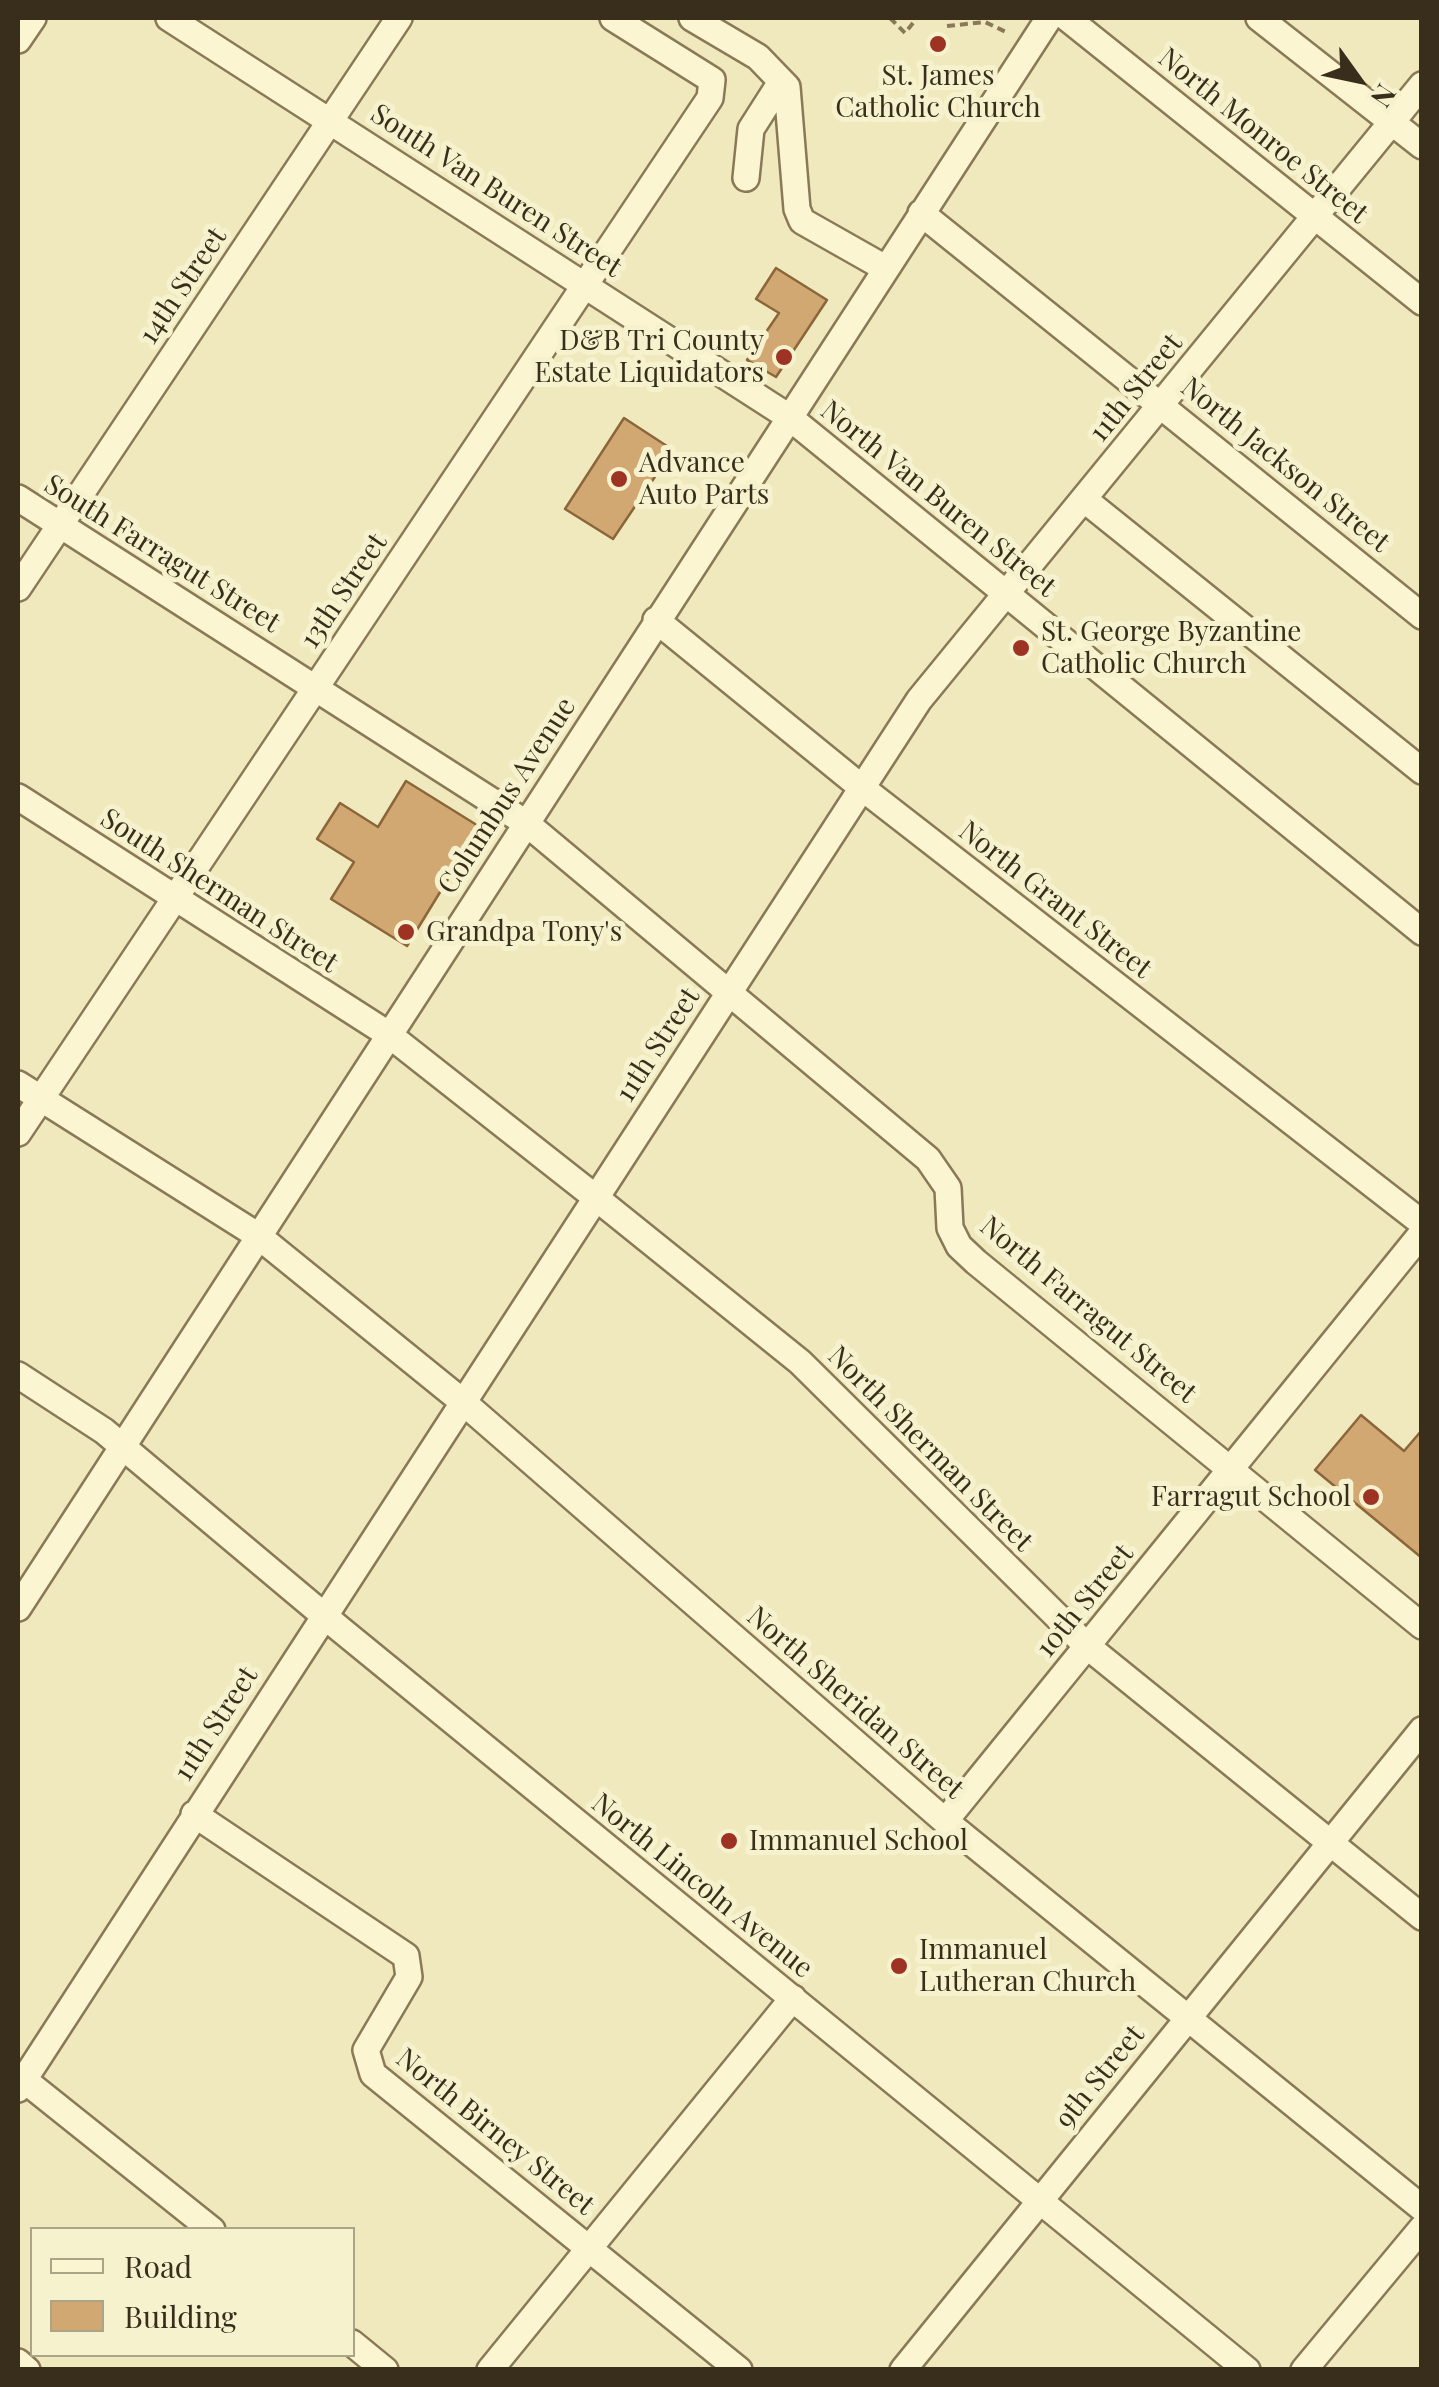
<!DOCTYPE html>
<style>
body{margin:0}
#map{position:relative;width:1439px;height:2387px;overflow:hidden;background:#f1e9be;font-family:"Playfair Display",serif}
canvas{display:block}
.frame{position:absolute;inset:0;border:20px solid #382e1b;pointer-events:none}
.legend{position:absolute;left:30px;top:2227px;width:325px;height:130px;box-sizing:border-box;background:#f7f2ce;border:2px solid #aba486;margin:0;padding:12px 18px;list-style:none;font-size:30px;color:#382e1b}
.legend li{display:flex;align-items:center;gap:20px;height:50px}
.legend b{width:50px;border:2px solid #aba486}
.north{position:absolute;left:1309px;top:30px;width:100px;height:100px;-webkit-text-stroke:8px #f7f2ce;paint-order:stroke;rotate:123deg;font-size:28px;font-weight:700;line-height:40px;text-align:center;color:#382e1b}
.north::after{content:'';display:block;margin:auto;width:35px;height:45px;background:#382e1b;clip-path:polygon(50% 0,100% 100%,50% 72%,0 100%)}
</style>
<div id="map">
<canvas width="1439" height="2387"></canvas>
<div class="frame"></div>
<ul class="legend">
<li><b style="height:12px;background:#fbf5d2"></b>Road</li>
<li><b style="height:28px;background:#d1a871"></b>Building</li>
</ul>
<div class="north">N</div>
</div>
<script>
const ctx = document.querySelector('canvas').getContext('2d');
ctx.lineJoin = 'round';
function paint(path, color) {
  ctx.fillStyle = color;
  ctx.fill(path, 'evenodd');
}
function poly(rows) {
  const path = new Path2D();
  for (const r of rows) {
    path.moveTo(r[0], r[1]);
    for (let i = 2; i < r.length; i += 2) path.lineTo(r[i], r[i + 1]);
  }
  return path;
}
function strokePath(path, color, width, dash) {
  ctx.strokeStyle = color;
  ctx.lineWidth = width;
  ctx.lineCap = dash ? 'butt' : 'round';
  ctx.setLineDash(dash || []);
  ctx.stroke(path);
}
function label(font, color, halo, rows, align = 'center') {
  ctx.font = font + ' "Playfair Display",serif';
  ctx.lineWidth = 10;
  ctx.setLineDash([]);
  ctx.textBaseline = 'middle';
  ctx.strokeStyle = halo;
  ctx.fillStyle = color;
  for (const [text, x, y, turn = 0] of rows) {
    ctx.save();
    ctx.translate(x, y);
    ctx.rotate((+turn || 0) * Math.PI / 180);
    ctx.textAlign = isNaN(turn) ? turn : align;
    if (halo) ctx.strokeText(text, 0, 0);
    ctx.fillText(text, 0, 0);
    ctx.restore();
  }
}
const building = poly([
 [776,268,827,300,776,377,747,360,779,313,756,299,776,268],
 [624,418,673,450,613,539,565,509,624,418],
 [406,781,480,827,407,946,331,899,354,862,317,839,340,803,378,827,406,781],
 [1361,1415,1404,1451,1422,1430,1422,1558,1315,1470,1361,1415]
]);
paint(building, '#d1a871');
strokePath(building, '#8b663a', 2.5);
const minor = poly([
 [169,18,789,417,1422,932],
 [692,18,758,57,787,87,797,209,802,221,885,268],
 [1067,18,1422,302],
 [1259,18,1422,146],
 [18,40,33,18],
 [746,178,751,129,781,82],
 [921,213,1422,616],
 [18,498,526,823,928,1159,948,1188,950,1228,959,1246,976,1262,1422,1626],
 [1085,500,1422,771],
 [18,588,399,18],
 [656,620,861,787,1422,1223],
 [18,797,388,1034,595,1197,800,1362,1087,1646,1422,1917],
 [18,1084,257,1235,463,1402,945,1821,1422,2208],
 [18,1133,710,98,712,80,613,18],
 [18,1375,104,1431,340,1629,1247,2370],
 [18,1608,1049,18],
 [194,1814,406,1956,409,1977,366,2050,373,2074,739,2370],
 [945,1821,1422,1233],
 [18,2075,212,2230],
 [18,2089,919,700,1422,85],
 [352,2343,385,2370],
 [18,2362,27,2370],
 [490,2370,793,1998],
 [903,2370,1422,1730],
 [1304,2370,1422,2228]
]);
strokePath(minor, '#8a7956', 30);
strokePath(poly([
 [890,18,905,33,917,18],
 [947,26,985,22,1006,32]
]), '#8a7956', 4, [8, 5]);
strokePath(minor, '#fbf5d2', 25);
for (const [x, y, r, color] of [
 [938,44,10,"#9d3322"],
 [784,357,10,"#9d3322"],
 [619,479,10,"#9d3322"],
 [1021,648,10,"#9d3322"],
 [406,932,10,"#9d3322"],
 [1371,1497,10,"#9d3322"],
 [729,1841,10,"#9d3322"],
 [899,1966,10,"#9d3322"]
]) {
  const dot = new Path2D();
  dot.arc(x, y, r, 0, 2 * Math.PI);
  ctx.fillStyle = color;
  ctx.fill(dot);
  strokePath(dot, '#f7f2ce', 4);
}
label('28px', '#382e1b', '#f7f2ce', [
 ["St. James",938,76,"center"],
 ["Catholic Church",938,108,"center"],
 ["D&B Tri County",764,341,"right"],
 ["Estate Liquidators",764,373,"right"],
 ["Advance",639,463],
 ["Auto Parts",639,495],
 ["St. George Byzantine",1041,632],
 ["Catholic Church",1041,664],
 ["Grandpa Tony's",426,932],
 ["Farragut School",1351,1497,"right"],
 ["Immanuel School",749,1841],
 ["Immanuel",919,1950],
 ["Lutheran Church",919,1982]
], 'left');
label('28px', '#382e1b', '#f7f2ce', [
 ["North Monroe Street",1263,136,39],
 ["South Van Buren Street",496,191,33],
 ["14th Street",183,286,-56],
 ["11th Street",1136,388,-51],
 ["North Jackson Street",1285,465,39],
 ["North Van Buren Street",938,499,39],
 ["South Farragut Street",162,554,32],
 ["13th Street",344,591,-56],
 ["Columbus Avenue",507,796,-57],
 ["South Sherman Street",219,891,33],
 ["North Grant Street",1055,900,38],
 ["11th Street",658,1045,-57],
 ["North Farragut Street",1088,1310,40],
 ["North Sherman Street",930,1449,45],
 ["10th Street",1085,1601,-51],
 ["North Sheridan Street",855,1703,41],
 ["11th Street",216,1724,-57],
 ["North Lincoln Avenue",702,1886,39],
 ["9th Street",1100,2077,-51],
 ["North Birney Street",495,2132,39]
]);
</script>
